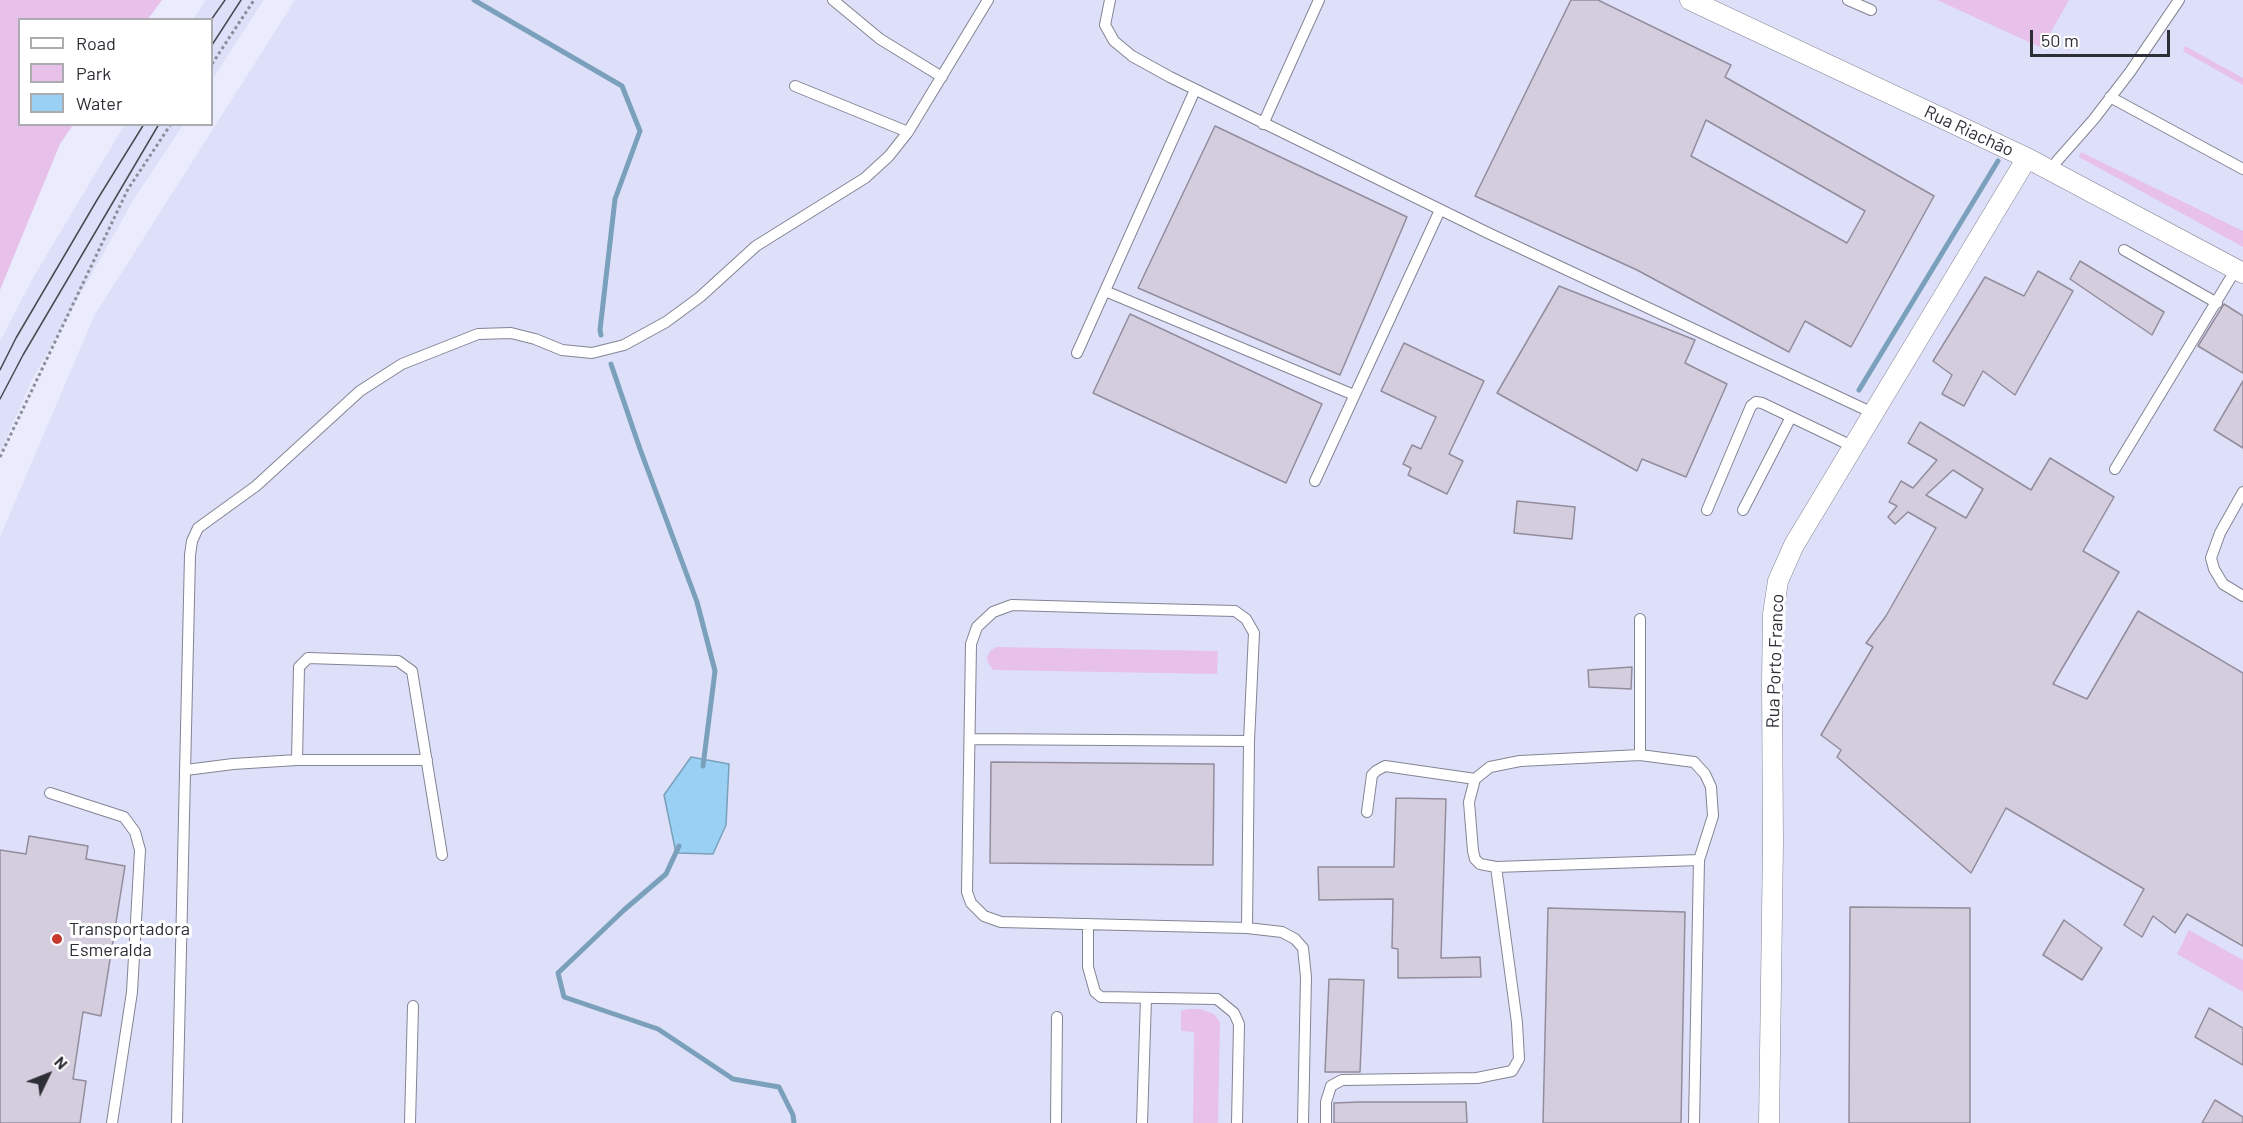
<!DOCTYPE html>
<meta charset="utf-8">
<style>
body{margin:0}
#map{position:relative;width:2243px;height:1123px;overflow:hidden;background:#eaecfe;font-family:Barlow,sans-serif}
canvas{display:block}
.legend{position:absolute;left:18px;top:18px;width:195px;height:108px;box-sizing:border-box;background:#fff;border:2px solid #abacaf;margin:0;padding:8px 10px;list-style:none;font-size:18px;color:#2e2f36}
.legend li{display:flex;align-items:center;gap:12px;height:30px}
.legend b{width:30px;border:2px solid #abacaf}
.north{position:absolute;left:18px;top:1045px;width:60px;height:60px;-webkit-text-stroke:4px #fff;paint-order:stroke;rotate:47deg;font-size:16px;font-weight:700;line-height:24px;text-align:center;color:#2e2f36}
.north::after{content:'';display:block;margin:auto;width:21px;height:27px;background:#2e2f36;clip-path:polygon(50% 0,100% 100%,50% 72%,0 100%)}
.scale{position:absolute;left:2030px;top:30px;width:140px;height:27px;box-sizing:border-box;border:3px solid #2e2f36;border-top:0;padding-left:8px;font-size:18px;line-height:21px;white-space:nowrap;color:#2e2f36;-webkit-text-stroke:4px #fff;paint-order:stroke}
</style>
<div id="map">
<canvas width="2243" height="1123"></canvas>
<ul class="legend">
<li><b style="height:8px;background:#fff"></b>Road</li>
<li><b style="height:16px;background:#e7c1e9"></b>Park</li>
<li><b style="height:16px;background:#9ad0f4"></b>Water</li>
</ul>
<div class="north">N</div>
<div class="scale">50 m</div>
</div>
<script>
const ctx = document.querySelector('canvas').getContext('2d');
ctx.lineJoin = 'round';
function paint(path, color) {
  ctx.fillStyle = color;
  ctx.fill(path, 'evenodd');
}
function poly(rows) {
  const path = new Path2D();
  for (const r of rows) {
    path.moveTo(r[0], r[1]);
    for (let i = 2; i < r.length; i += 2) path.lineTo(r[i], r[i + 1]);
  }
  return path;
}
function strokePath(path, color, width, dash) {
  ctx.strokeStyle = color;
  ctx.lineWidth = width;
  ctx.lineCap = dash ? 'butt' : 'round';
  ctx.setLineDash(dash || []);
  ctx.stroke(path);
}
function label(font, color, halo, rows, align = 'center') {
  ctx.font = font + ' Barlow,sans-serif';
  ctx.lineWidth = 6;
  ctx.setLineDash([]);
  ctx.textBaseline = 'middle';
  ctx.strokeStyle = halo;
  ctx.fillStyle = color;
  for (const [text, x, y, turn = 0] of rows) {
    ctx.save();
    ctx.translate(x, y);
    ctx.rotate((+turn || 0) * Math.PI / 180);
    ctx.textAlign = isNaN(turn) ? turn : align;
    if (halo) ctx.strokeText(text, 0, 0);
    ctx.fillText(text, 0, 0);
    ctx.restore();
  }
}
paint(poly([
 [206,0,264,0,212,80,212,20,193,19],
 [295,0,2243,0,2243,1123,0,1123,0,537,94,316],
 [125,124,183,125,134,199,32,380,0,453,0,341,34,276]
]), '#dee0f9');
paint(poly([
 [0,0,162,0,148,19,20,20,20,124,73,125,60,144,0,290],
 [1937,0,2069,0,2042,48],
 [2185,46,2243,78,2243,85,2183,51],
 [2081,152,2243,231,2243,247,2079,157],
 [996,647,1218,651,1217,674,993,670,988,663,987,657,990,651],
 [2189,930,2243,960,2243,992,2177,954],
 [1188,1009,1200,1009,1214,1014,1220,1022,1218,1123,1193,1123,1194,1032,1181,1031,1181,1011]
]), '#e7c1e9');
const water = poly([
 [691,757,729,764,726,825,713,854,676,853,664,795,691,757]
]);
paint(water, '#9ad0f4');
strokePath(water, '#7aa0bb', 1.5);
strokePath(poly([
 [474,0,622,86,640,131,615,199,600,330,601,335],
 [611,364,640,449,697,602,715,671,703,766],
 [1859,390,1998,161],
 [679,846,666,874,624,910,558,973,564,997,658,1029,733,1079,779,1087,793,1115,794,1123]
]), '#7aa0bb', 5);
const building = poly([
 [1571,0,1598,0,1731,65,1725,77,1934,196,1851,347,1805,321,1789,352,1637,270,1475,196,1571,0],
 [1706,120,1865,211,1847,243,1691,156,1706,120],
 [1215,126,1407,217,1340,375,1138,288,1215,126],
 [2080,261,2164,312,2152,335,2070,279,2080,261],
 [2038,271,2073,291,2015,395,1983,371,1964,406,1942,394,1952,375,1933,361,1985,277,2024,296,2038,271],
 [1559,286,1695,340,1685,363,1727,384,1686,477,1642,459,1637,471,1497,393,1559,286],
 [2224,304,2243,316,2243,373,2198,346,2224,304],
 [1130,314,1322,404,1286,483,1093,393,1130,314],
 [1404,343,1484,381,1449,454,1463,461,1447,494,1408,475,1411,468,1403,464,1412,445,1421,449,1436,417,1381,391,1404,343],
 [2243,381,2243,448,2214,430,2243,381],
 [1920,422,2031,490,2050,458,2114,497,2083,551,2119,572,2053,684,2087,699,2138,611,2243,673,2243,946,2187,914,2175,933,2153,916,2142,937,2124,925,2144,889,2006,808,1971,873,1837,757,1841,750,1821,735,1873,647,1866,643,1886,616,1936,528,1908,512,1895,524,1888,517,1897,506,1889,502,1901,481,1913,488,1937,460,1908,443,1920,422],
 [1953,470,1983,489,1966,518,1926,495,1953,470],
 [1517,501,1575,507,1572,539,1514,533,1517,501],
 [1632,667,1631,689,1589,687,1588,670,1632,667],
 [991,762,1214,764,1213,865,990,863,991,762],
 [1396,798,1446,799,1441,958,1480,957,1481,977,1398,978,1398,949,1392,948,1393,899,1319,900,1318,867,1394,867,1396,798],
 [29,836,88,846,86,859,125,866,101,1016,83,1012,73,1079,86,1081,80,1123,0,1123,0,850,26,854,29,836],
 [1850,907,1970,908,1970,1123,1849,1123,1850,907],
 [1548,908,1685,912,1681,1123,1543,1123,1548,908],
 [2064,920,2102,948,2082,980,2043,955,2064,920],
 [1329,979,1364,980,1360,1072,1325,1072,1329,979],
 [2209,1008,2243,1028,2243,1065,2195,1037,2209,1008],
 [2215,1100,2243,1117,2243,1123,2202,1123,2215,1100],
 [1359,1102,1466,1102,1467,1123,1334,1123,1334,1103,1359,1102]
]);
paint(building, '#d4cdde');
strokePath(building, '#928c9c', 1.5);
const lane = poly([
 [833,0,880,39,942,77],
 [1110,0,1105,25,1114,41,1132,56,1170,77,1488,233,1875,414],
 [1848,0,1871,10],
 [795,86,908,132],
 [2110,97,2243,169],
 [1263,124,1319,0],
 [2051,171,2057,161,2094,119,2130,72,2179,0],
 [2124,250,2217,303],
 [1105,291,1354,395],
 [1077,353,1195,90],
 [2115,469,2236,269],
 [1315,481,1440,210],
 [2243,492,2220,533,2211,558,2214,569,2223,584,2243,596],
 [1707,510,1751,406,1756,402,1762,403,1854,447],
 [1743,510,1791,417],
 [1640,619,1640,755,1694,762,1705,774,1711,787,1713,816,1699,860,1694,1123],
 [970,739,1249,741],
 [1640,755,1520,761,1490,767,1475,779,1469,802,1473,851,1475,859,1480,864,1496,867,1699,860],
 [297,760,299,667,308,658,398,661,412,671,442,855],
 [186,770,233,764,297,760,427,760],
 [50,793,124,817,135,832,140,850,132,992,112,1123],
 [1367,812,1372,775,1376,771,1385,766,1475,779],
 [1088,924,1088,967,1095,992,1101,997,1217,999,1234,1013,1239,1024,1237,1123],
 [1247,928,1249,741,1254,633,1246,619,1235,611,1114,608,1012,605,993,612,977,627,971,644,967,892,971,903,984,916,1001,922,1247,928,1282,932,1295,939,1303,948,1306,977,1303,1123],
 [177,1123,190,555,192,541,198,528,256,486,360,391,402,364,478,334,511,333,535,339,562,350,592,353,624,345,666,322,700,297,756,246,865,178,889,156,908,132,988,0],
 [410,1123,413,1006],
 [1056,1123,1057,1017],
 [1142,1123,1146,998],
 [1326,1123,1326,1102,1331,1086,1342,1080,1477,1078,1512,1071,1519,1059,1517,1023,1496,867]
]);
const street = poly([
 [1690,0,2027,158,2243,273],
 [1769,1123,1773,844,1772,683,1773,614,1778,581,1794,545,2027,158]
]);
strokePath(lane, '#838494', 12);
strokePath(street, '#838494', 21);
strokePath(poly([
 [212,64,254,0],
 [0,457,128,189,171,124]
]), '#8c8d9a', 3, [3, 3]);
strokePath(lane, '#fff', 10);
strokePath(street, '#fff', 20);
strokePath(poly([
 [211,20,225,0],
 [212,45,241,0],
 [0,370,16,338,97,200,144,124],
 [0,399,23,355,159,124]
]), '#484952', 1.5);
for (const [x, y, r, color] of [
 [57,939,6,"#c73a2e"]
]) {
  const dot = new Path2D();
  dot.arc(x, y, r, 0, 2 * Math.PI);
  ctx.fillStyle = color;
  ctx.fill(dot);
  strokePath(dot, '#fff', 2);
}
label('18px', '#2e2f36', '#fff', [
 ["Rua Riachão",1969,131,25],
 ["Rua Porto Franco",1775,661,-88]
]);
label('18px', '#2e2f36', '#fff', [
 ["Transportadora",69,929],
 ["Esmeralda",69,950]
], 'left');
</script>
